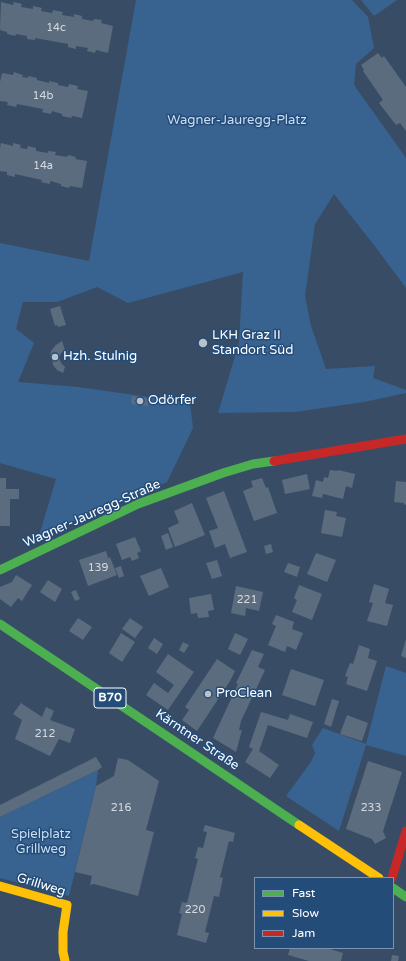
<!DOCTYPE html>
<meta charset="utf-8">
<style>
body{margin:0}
#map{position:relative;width:406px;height:961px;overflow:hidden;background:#384d65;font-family:"Varela Round",sans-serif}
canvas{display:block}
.legend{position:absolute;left:254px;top:877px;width:140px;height:72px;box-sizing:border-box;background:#244c79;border:1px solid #7c94af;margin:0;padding:5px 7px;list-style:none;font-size:12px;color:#fff}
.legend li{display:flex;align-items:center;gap:8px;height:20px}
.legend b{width:20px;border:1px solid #7c94af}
</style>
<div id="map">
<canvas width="406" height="961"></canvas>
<ul class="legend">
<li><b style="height:5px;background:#4caf50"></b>Fast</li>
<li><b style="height:5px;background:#ffc107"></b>Slow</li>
<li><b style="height:5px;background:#c62828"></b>Jam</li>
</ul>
</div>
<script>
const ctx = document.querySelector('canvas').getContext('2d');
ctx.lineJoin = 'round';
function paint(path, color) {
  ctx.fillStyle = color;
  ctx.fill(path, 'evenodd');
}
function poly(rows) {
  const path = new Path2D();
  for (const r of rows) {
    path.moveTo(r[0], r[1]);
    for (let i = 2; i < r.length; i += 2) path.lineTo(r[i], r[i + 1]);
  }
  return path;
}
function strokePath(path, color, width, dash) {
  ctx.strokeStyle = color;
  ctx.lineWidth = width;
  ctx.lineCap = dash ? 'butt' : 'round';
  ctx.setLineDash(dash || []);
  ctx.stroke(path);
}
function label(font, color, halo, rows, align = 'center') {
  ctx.font = font + ' "Varela Round",sans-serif';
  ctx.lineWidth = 3;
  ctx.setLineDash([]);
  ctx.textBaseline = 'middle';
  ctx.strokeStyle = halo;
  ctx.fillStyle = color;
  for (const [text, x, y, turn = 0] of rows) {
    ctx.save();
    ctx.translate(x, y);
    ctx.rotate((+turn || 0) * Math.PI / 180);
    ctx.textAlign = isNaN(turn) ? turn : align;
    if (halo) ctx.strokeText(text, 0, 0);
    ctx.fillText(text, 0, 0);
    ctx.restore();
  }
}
paint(poly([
 [136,0,352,0,368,17,374,48,356,64,354,85,406,158,406,288,374,245,366,235,334,194,315,224,305,296,311,326,326,369,375,366,373,378,406,390,406,393,364,402,295,412,218,413,239,343,243,272,128,303,97,287,57,302,23,302,16,329,34,343,18,382,78,387,190,403,193,428,167,482,39,536,56,479,0,463,0,243,89,261],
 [361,0,397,0,374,16],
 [386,666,406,673,406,756,366,745,339,831,286,796,311,762,315,753,312,745,323,728,366,744],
 [98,770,96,786,69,896,0,878,0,817]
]), '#386390');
paint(poly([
 [1,2,13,5,14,2,22,4,21,7,33,9,33,6,42,8,41,11,52,13,53,10,63,12,62,15,74,17,74,14,82,16,82,19,93,21,94,19,102,20,101,23,113,26,108,53,96,50,95,53,87,51,88,48,76,46,76,49,68,47,68,44,35,38,35,40,27,39,27,36,16,34,15,36,7,34,7,32,0,30],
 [378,53,382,58,384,56,406,87,406,131,400,123,396,125,379,103,383,100,363,71,364,70,361,65],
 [14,72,23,75,22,77,28,78,28,76,37,78,37,80,49,83,49,81,58,83,58,85,68,87,69,84,78,86,77,89,88,91,82,118,72,116,71,118,62,116,62,114,52,111,51,114,42,112,43,109,17,104,16,107,7,105,8,102,0,101,0,82,2,73,13,75],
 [1,143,13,146,13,143,21,145,20,148,27,149,28,146,36,148,36,151,48,153,48,151,56,152,55,155,67,157,68,155,76,157,75,159,87,161,82,188,70,186,69,188,61,186,61,184,50,181,50,184,41,182,42,180,15,174,15,177,7,175,7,172,0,171,0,148],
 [60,306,66,325,58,327,57,325,55,326,50,309],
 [62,341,65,350,61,353,59,358,61,363,65,367,63,373,57,370,53,365,52,358,50,358,51,351,56,345],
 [132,396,149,399,148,406,131,404],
 [330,470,337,471,338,470,355,474,352,488,346,486,343,499,323,494,322,498,312,496,316,480,323,482,324,477,328,478],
 [307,474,310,489,285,494,282,480],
 [0,478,6,478,6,489,19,489,19,499,10,499,10,526,0,526],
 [262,478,266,488,268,487,277,513,254,521,243,491,253,487,251,481],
 [396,481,406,482,406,505,404,504,404,503,394,502],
 [224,491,247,552,230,558,225,544,215,548,209,531,218,528,206,498],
 [192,503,205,535,175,547,168,528,179,523,174,511],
 [325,510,337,512,336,516,346,518,342,537,321,533],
 [168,533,173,547,166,550,161,536],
 [135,537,141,551,137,553,139,558,132,561,130,557,122,560,116,544],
 [271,544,273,552,266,554,264,546],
 [106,551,108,558,110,557,117,575,88,586,79,560],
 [316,553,336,560,327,582,307,574],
 [217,560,222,576,212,579,206,563],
 [288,563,300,567,297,577,284,572],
 [121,566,124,576,119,578,115,568],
 [161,568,169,587,149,596,140,576],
 [16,575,32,585,22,601,18,598,11,607,0,599,0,587,12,582],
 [48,580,62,589,55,602,40,592],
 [374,584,389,589,385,603,393,605,387,626,367,621,373,603,369,602],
 [299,585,322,594,312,620,292,612,297,600,294,598],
 [236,586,263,592,259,611,246,608,245,616,231,613],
 [76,590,80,599,75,601,71,592],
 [211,594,214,610,208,611,209,617,198,618,197,613,191,614,189,598],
 [276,615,294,622,292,629,303,633,296,650,287,646,285,652,268,645,276,626,272,624],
 [78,618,92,627,83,640,69,631],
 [130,618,143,627,135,638,122,629],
 [121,633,135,642,122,662,109,653],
 [235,633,248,639,240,655,228,649],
 [154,638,163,644,157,654,148,648],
 [406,639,406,658,401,656],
 [183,642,189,645,184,653,179,650],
 [359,645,370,649,368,658,377,661,367,691,346,684,348,677,345,676,350,663,353,664],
 [252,650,264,654,258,667,265,670,241,721,239,730,242,730,236,752,213,738,238,684,236,683],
 [168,654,194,672,168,710,146,695,154,683,168,693,174,685,156,672],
 [217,659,235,671,230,681,197,731,182,720,189,710,185,707],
 [291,669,324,680,315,706,282,695],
 [332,699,339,701,331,727,324,724],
 [21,703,42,717,46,707,54,711,50,720,75,729,70,743,59,739,50,756,15,739,22,720,13,714],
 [261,712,288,720,290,714,313,722,307,738,268,725,259,751,279,765,270,778,245,762,253,749,249,747],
 [347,715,368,723,362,741,340,734],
 [96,757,102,767,98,770,0,817,0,805],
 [118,758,128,760,159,781,146,830,154,832,138,896,94,884,90,885,92,876,75,872,96,786,114,776],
 [368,761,402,772,383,831,386,838,375,844,372,839,346,829],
 [205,825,235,833,233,842,229,841,220,877,223,878,219,897,214,896,205,932,209,933,206,943,177,935,182,914,179,913,182,902,187,903,198,859,195,858,198,847,203,848,207,832,203,831],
 [290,948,330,948,330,949,343,953,341,961,309,961,288,955],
 [392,955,399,956,398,961,391,961]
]), '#5c6c7f');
strokePath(poly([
 [0,570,138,504,223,473,253,464,274,461],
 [0,624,299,825],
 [393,888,406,897]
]), '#4caf50', 9);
strokePath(poly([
 [299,825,379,878],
 [0,886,67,905,63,932,63,952,65,961]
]), '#ffc107', 9);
strokePath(poly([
 [274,461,406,439],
 [392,878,406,831]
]), '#c62828', 9);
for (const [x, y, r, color] of [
 [203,343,5,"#b9c1c9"],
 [55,357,4,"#b9c1c9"],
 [140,401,4,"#b9c1c9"],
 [208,694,4,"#b9c1c9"]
]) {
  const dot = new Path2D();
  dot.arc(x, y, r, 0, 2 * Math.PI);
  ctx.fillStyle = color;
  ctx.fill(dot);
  strokePath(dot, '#244c79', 1.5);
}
label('11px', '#d6dadf', null, [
 ["14c",56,28],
 ["14b",43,96],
 ["14a",43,166],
 ["139",98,568],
 ["221",247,600],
 ["212",45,734],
 ["216",121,808],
 ["233",371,808],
 ["220",195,910]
]);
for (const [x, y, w] of [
 [110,698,32]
]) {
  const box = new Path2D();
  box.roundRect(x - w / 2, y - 10, w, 20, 3);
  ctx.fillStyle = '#244c79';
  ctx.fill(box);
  strokePath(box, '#fff', 1);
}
label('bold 12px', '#fff', null, [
 ["B70",110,698]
]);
label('13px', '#c9def3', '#244c79', [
 ["Wagner-Jauregg-Platz",237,121],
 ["Spielplatz",41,835],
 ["Grillweg",41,850]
]);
label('13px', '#fff', '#244c79', [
 ["LKH Graz II",212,336],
 ["Standort Süd",212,351],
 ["Hzh. Stulnig",63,357],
 ["Odörfer",148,401],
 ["ProClean",216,694]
], 'left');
label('13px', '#fff', '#244c79', [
 ["Wagner-Jauregg-Straße",92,514,-24],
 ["Kärntner Straße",197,740,34],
 ["Grillweg",41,885,17]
]);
</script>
